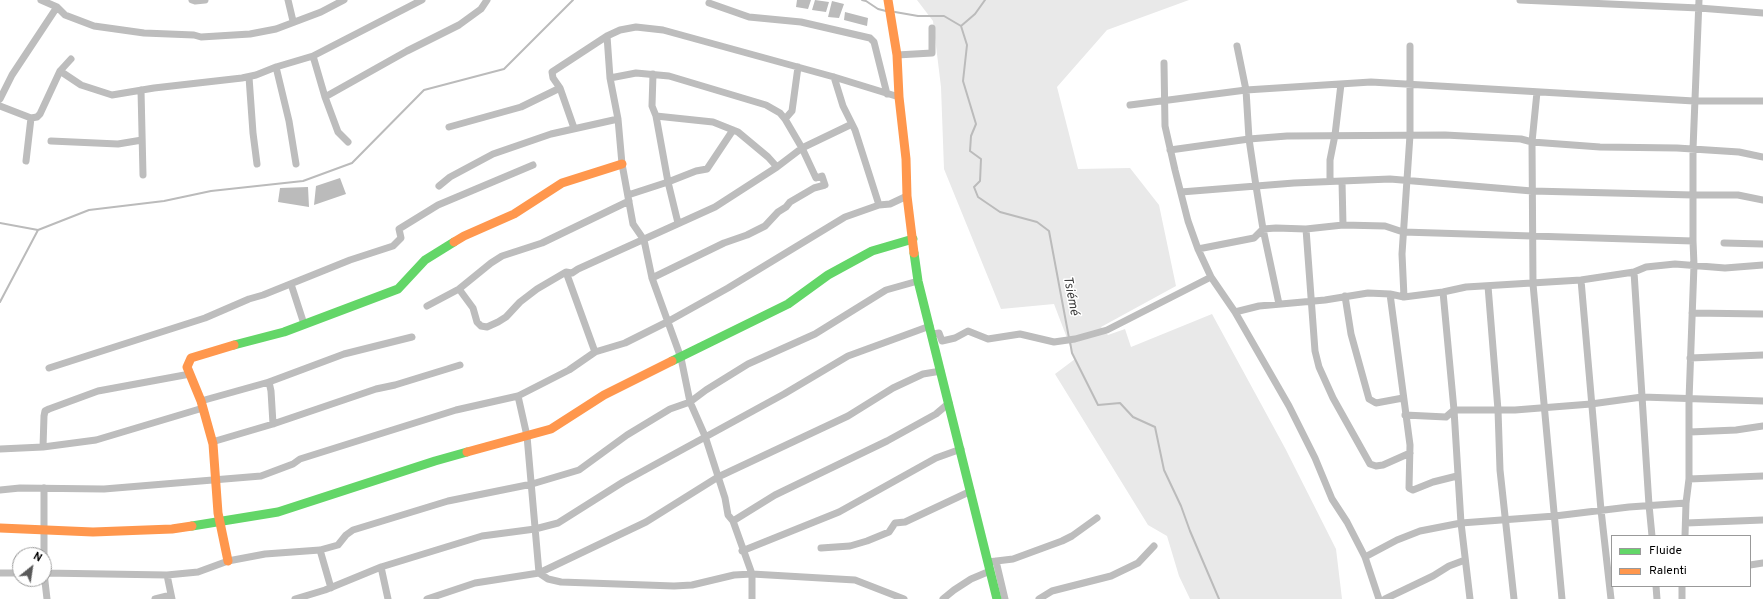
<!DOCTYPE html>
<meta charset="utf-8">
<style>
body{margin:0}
#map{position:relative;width:1763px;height:599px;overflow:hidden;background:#fff;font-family:Overpass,sans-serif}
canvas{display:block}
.legend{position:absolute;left:1611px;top:535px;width:140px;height:52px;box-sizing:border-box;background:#fff;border:1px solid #999;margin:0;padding:5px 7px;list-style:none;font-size:12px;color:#000}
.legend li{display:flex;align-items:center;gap:8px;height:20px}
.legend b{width:20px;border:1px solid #999}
.north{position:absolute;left:12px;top:547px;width:40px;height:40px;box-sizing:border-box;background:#fff;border:1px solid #999;border-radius:50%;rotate:30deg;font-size:11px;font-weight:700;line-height:16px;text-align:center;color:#000}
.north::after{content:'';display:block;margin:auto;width:14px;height:18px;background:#595959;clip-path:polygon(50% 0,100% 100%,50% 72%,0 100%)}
</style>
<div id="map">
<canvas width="1763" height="599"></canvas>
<ul class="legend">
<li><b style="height:5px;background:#63d668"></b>Fluide</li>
<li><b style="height:5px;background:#ff974d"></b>Ralenti</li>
</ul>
<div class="north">N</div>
</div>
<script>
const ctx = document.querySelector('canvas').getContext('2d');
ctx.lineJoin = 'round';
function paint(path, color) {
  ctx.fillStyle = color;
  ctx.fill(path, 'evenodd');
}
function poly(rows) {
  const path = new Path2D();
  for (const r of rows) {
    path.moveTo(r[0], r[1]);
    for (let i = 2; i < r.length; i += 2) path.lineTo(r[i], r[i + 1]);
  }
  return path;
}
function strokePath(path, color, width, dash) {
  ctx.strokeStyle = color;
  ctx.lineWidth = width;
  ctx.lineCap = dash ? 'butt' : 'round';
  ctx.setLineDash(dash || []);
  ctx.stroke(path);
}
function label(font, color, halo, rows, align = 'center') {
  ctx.font = font + ' Overpass,sans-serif';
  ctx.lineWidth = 3;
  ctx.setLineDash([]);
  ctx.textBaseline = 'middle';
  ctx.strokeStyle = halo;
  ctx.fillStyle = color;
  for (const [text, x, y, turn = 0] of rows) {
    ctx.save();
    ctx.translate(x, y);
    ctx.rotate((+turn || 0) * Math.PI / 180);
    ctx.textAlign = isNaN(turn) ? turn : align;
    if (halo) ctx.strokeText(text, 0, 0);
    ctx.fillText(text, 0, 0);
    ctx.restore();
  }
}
paint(poly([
 [917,0,1189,0,1107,30,1057,87,1078,169,1130,168,1159,205,1176,286,1101,327,1108,335,1125,329,1131,347,1212,314,1285,448,1336,549,1342,599,1190,599,1179,576,1167,536,1148,525,1055,374,1075,359,1054,304,1001,309,944,169,941,87,933,21]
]), '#e9e9e9');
paint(poly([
 [797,0,811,0,808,9,796,7],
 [815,0,829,2,826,12,812,10],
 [832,1,844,4,839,18,828,17],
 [845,12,868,18,867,26,844,20],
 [340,178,346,194,314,205,316,186],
 [308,187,309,207,278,202,280,188]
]), '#bbb');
strokePath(poly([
 [862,0,866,1,878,9,886,11],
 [985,0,975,14,961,26,967,45,963,81,976,124,971,136,970,151,981,159,980,181,974,187,978,197,1000,212,1037,222,1049,231,1069,338],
 [895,12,918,16,944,16,961,26],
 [0,223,38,230],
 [0,302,38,230,89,210,164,201,211,191,303,181,352,163,424,90,504,69,573,0],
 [1070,342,1072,353,1098,405,1120,403,1133,417,1155,427,1164,470,1181,506,1190,531,1219,599]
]), '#bbb', 2);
strokePath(poly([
 [41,0,57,7,65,15,94,26,144,33,194,35,201,37,250,34,276,29,321,12,344,0],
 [192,0,195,1,205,0],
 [288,0,293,21],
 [1520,0,1699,8,1763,13],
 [709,3,749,17,801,22,870,38,874,42,887,94],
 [607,36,610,78,618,119,622,164,633,224,644,240,652,278,681,358,690,402,705,436,725,498,728,515,733,521,752,574,752,599],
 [1237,46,1246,90,1249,139,1256,186,1263,229,1279,304],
 [897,55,932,53,932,28],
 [313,56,325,97,338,132,348,142],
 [1164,63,1165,126,1175,170,1188,221,1198,249,1211,277,1235,312,1289,406,1315,458,1332,499,1347,522,1365,557,1379,599],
 [276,67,289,121,296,164],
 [60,71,81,85,112,95,154,88,242,78,256,75,276,67,313,56,422,0],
 [653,74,652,106,656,116,668,182,678,223],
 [249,77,253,133,257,164],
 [834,77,843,106,855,130,879,205],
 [610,78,636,73,669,76,766,105,780,113,785,119,802,148,816,178,822,176,825,185,814,188,790,202,786,207,778,212,765,226,747,235,724,243,652,278],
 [141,90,143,175],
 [1537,92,1532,142,1533,284,1562,599],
 [325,97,407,51,459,25,481,9,487,0],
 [0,99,12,75,57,7],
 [1130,105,1246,90,1371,82,1694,101,1763,101],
 [0,106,31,118,37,117,40,114,60,71,71,59],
 [656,116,713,122,738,132,768,157,777,167],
 [785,119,792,111,798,67],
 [449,127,521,107,560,88],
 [574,128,560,88,553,78,552,72,607,36,620,30,636,27,663,30,834,77,899,97],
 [51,141,118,144,142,140],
 [1170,150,1249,139,1287,136,1445,135,1521,139,1532,142,1600,147,1677,148,1739,152,1763,157],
 [26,161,31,118],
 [1330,181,1330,160,1335,135,1341,84],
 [1342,181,1343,225],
 [439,186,450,177,493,154,551,134,618,119],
 [1181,192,1294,183,1390,179,1532,191,1693,195,1738,195,1763,200],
 [628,195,668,182,696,171,707,169,733,130],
 [1306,229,1315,351,1319,367,1333,398,1370,464,1376,466,1383,465,1410,453],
 [1724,243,1763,244],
 [1198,249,1254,238,1263,229,1276,228,1306,229,1343,225,1385,226,1403,232,1693,241],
 [566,272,595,352],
 [1634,272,1649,505,1652,536],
 [1581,280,1601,510,1611,599],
 [291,284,304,324],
 [1488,286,1498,410,1500,470,1514,599],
 [459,289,473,308,477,322,481,326,487,327,498,322,506,317,520,302,537,289,566,272,572,273,578,269,715,207,777,167,802,148,852,124],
 [1443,292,1454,410,1461,523,1470,599],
 [1390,294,1410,445,1409,488,1413,490,1433,482,1457,476],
 [1345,296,1351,334,1369,399,1376,403,1403,398],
 [1404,297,1402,254,1410,135,1410,46],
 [427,306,459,289,491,263,502,256,542,243,629,201],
 [1235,312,1259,306,1325,300,1368,293,1390,294,1404,297,1443,292,1466,287,1581,280,1634,272,1646,267,1675,264,1725,268,1763,265],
 [1692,313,1763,314],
 [933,334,939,333,942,341,955,338,968,331,988,339,1020,334,1054,342,1075,339,1107,330,1211,277],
 [1690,358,1763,355],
 [49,368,205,318,249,299,263,295,350,260,393,246,401,238,399,229,438,205,533,165],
 [269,382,271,391,273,424],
 [518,396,527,436,539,573,548,579,561,582,674,586,692,585,734,575,752,574,855,580,904,599],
 [201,401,269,382,344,354,412,337],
 [1405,415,1446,417,1454,410,1515,410,1591,404,1642,397,1763,401],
 [1690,432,1736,430,1763,426],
 [212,442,273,424,376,389,395,385,460,365],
 [43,447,44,416,45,411,49,409,98,391,190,374],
 [0,449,43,447,96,440,203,408],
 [1689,479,1763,476],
 [44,488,44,573,47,599],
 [0,490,20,488,104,489,261,476,293,464,300,459,456,410,518,396,569,370,595,352,625,343,667,322,728,288,845,217,879,205,890,204,907,196],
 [733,521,775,495,887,441,936,414,949,403],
 [1686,523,1763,520],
 [1685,536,1686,503,1689,479,1689,400,1694,265,1693,241,1693,149,1699,0],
 [821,548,850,546,867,541,889,532,895,523,905,522,971,491],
 [320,550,331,588],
 [742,551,839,512,936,458,961,449],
 [1365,557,1397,540,1420,531,1461,523,1555,516,1629,507,1686,503],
 [996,561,1005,599],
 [988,562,1013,559,1062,541,1072,536,1097,518],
 [1750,565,1763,563],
 [381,567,388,599],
 [0,573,20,573],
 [44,573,167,575,198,572,228,561,265,554,320,550,338,545,346,535,353,530,448,501,532,484,579,470,627,435,670,409,690,402,706,390,748,364,815,334,886,290,918,281],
 [167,575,172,599],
 [1656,586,1657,599],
 [155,599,171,595],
 [295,599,325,590,381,567,482,536,535,529,558,523,623,482,784,394,848,356,930,326],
 [427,599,475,583,539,573,646,522,718,477,848,416,893,388,923,374,941,371],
 [943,599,954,590,971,579,990,571],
 [1039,599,1052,591,1111,576,1138,563,1154,546],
 [1385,599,1433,576,1449,566,1465,560],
 [1682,599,1682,586]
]), '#bdbdbd', 7);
strokePath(poly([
 [914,253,918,281,997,599],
 [234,345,284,332,398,289,425,260,454,242],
 [672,361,788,304,828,275,872,251,913,239],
 [192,526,278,512,435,461,467,452]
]), '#63d668', 9);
strokePath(poly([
 [888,0,897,55,899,97,906,159,907,196,914,253],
 [454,242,464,236,514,214,562,183,622,164],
 [467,452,551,429,604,395,672,361],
 [0,528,93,532,172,529,192,526],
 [228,561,218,513,213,444,201,401,187,367,191,358,234,345]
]), '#ff974d', 9);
label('italic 13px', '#3f3f3f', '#fff', [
 ["Tsiémé",1070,296,79]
]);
</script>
